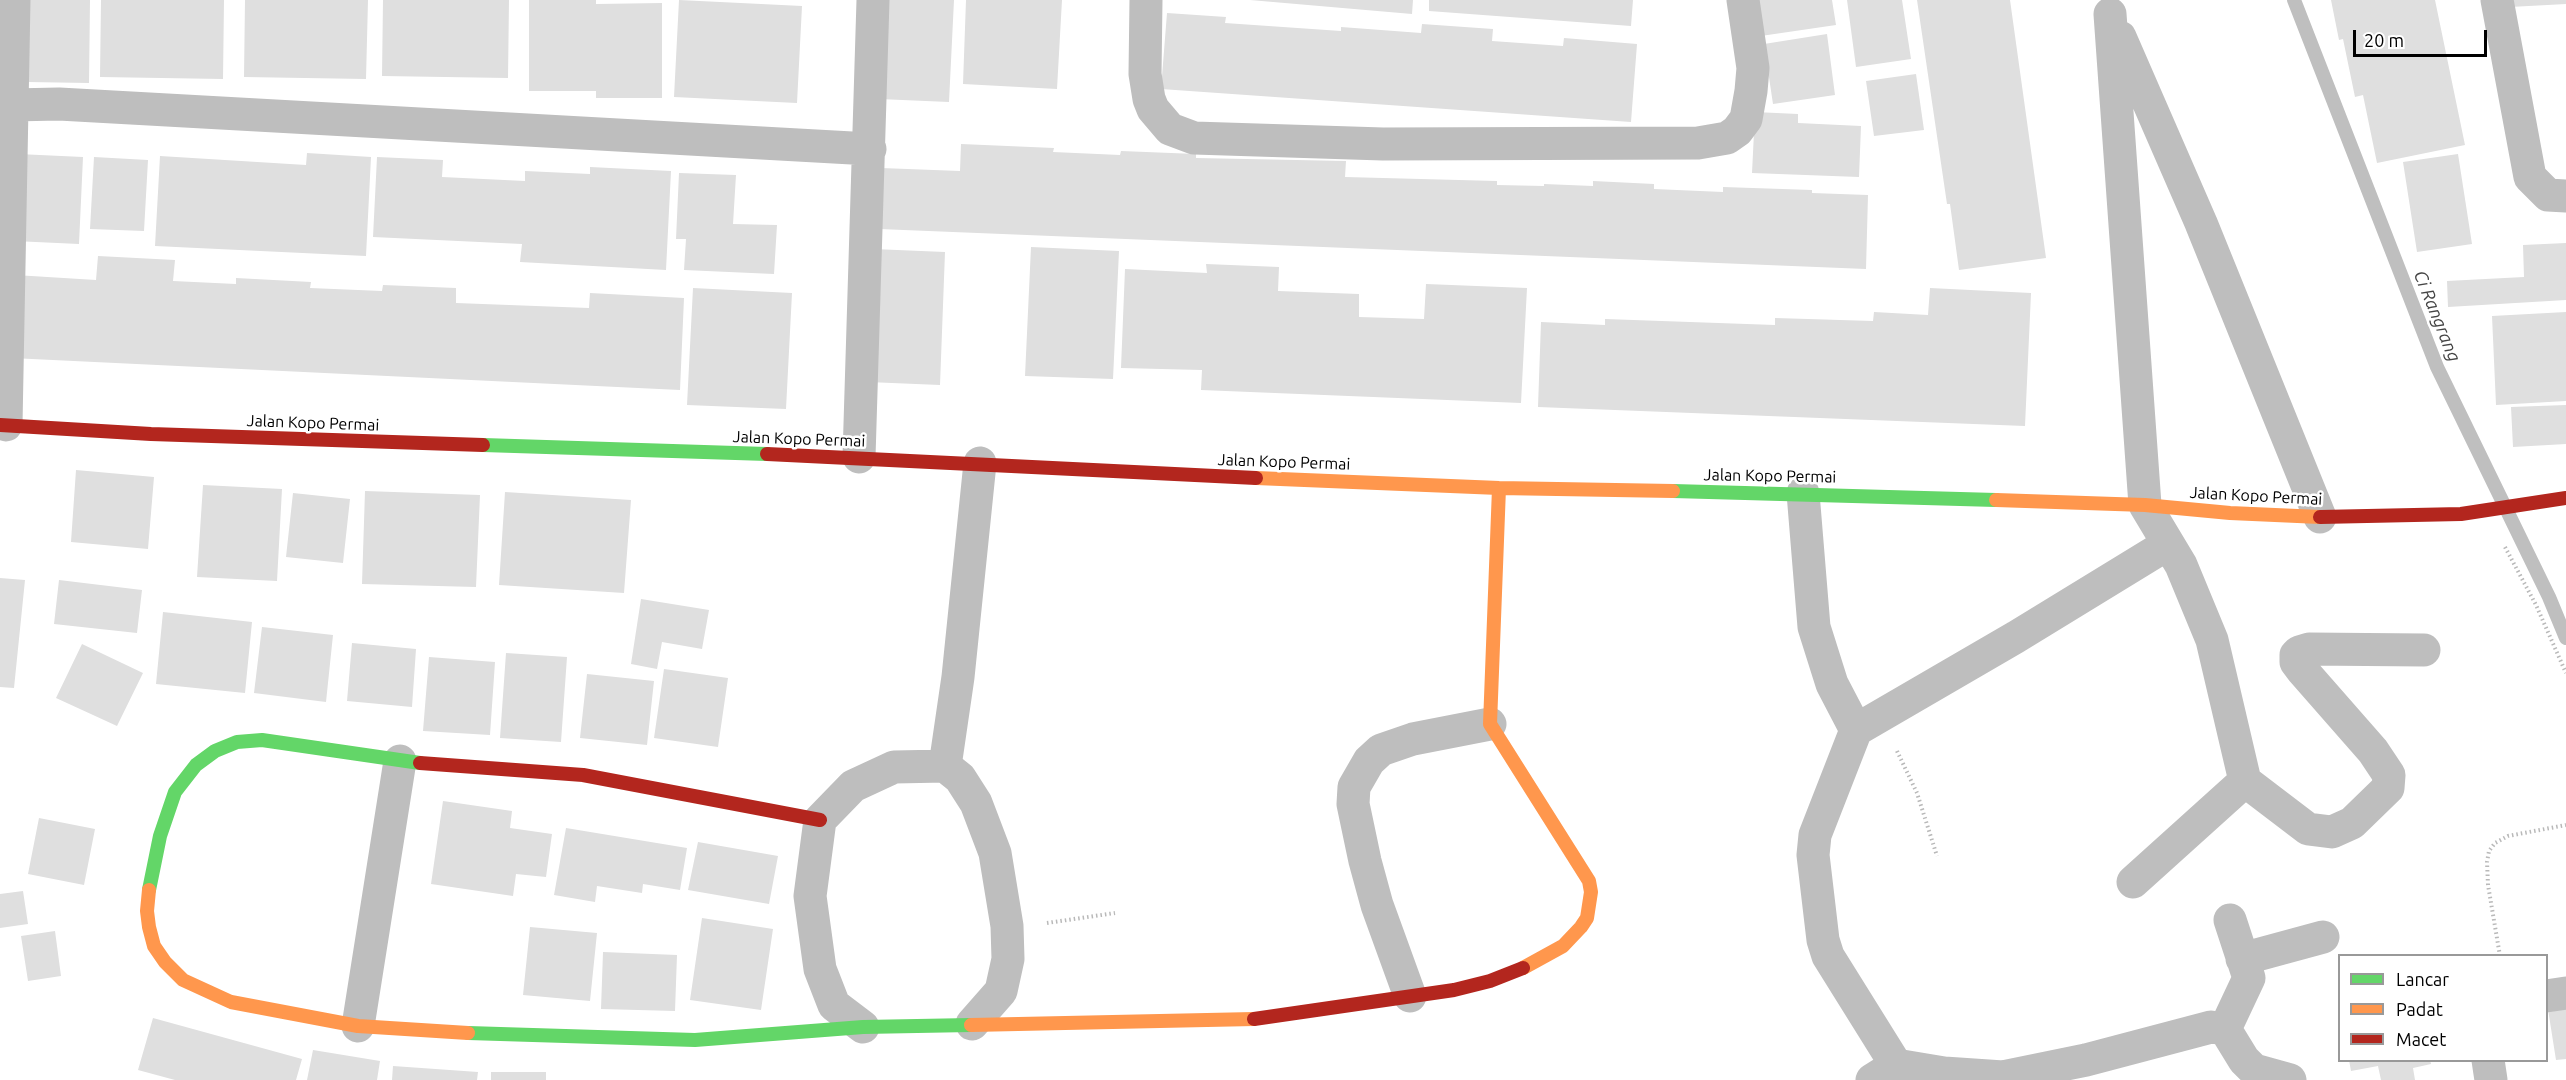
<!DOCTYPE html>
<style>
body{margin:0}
#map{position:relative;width:2566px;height:1080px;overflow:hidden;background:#fff;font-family:Ubuntu,sans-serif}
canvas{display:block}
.legend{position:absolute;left:2338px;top:954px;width:210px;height:108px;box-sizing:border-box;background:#fff;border:2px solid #999;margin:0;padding:8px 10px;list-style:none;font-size:18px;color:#000}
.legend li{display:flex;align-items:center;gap:12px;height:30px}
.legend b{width:30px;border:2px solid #999}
.scale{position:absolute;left:2353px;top:30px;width:134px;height:27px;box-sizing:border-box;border:3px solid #000;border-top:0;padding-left:8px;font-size:18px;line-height:21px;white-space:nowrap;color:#000;-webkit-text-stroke:4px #fff;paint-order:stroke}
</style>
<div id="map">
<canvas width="2566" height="1080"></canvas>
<ul class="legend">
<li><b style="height:8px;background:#63d668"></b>Lancar</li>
<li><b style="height:8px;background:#ff974d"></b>Padat</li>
<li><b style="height:8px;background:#b3261e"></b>Macet</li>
</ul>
<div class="scale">20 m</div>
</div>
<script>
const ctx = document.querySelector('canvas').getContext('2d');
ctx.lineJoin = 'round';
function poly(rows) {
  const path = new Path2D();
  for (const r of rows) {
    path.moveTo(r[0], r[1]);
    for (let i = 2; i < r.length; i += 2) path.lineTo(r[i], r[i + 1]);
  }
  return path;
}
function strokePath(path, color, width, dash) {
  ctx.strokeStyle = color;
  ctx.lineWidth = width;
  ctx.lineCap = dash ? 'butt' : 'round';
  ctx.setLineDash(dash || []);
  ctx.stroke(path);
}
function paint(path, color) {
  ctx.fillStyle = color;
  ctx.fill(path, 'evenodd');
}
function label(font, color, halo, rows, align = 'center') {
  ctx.font = font + ' Ubuntu,sans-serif';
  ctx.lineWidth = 5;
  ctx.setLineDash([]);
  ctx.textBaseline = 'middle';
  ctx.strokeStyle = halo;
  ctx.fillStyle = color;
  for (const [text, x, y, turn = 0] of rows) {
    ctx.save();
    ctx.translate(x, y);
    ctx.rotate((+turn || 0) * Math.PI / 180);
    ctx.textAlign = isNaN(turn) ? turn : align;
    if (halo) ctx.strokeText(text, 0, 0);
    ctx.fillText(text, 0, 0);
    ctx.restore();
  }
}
strokePath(poly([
 [2294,0,2437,367,2549,597,2566,638]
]), '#bfbfbf', 14);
paint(poly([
 [28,0,90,0,89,83,27,82],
 [101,0,224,0,223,79,100,77],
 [245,0,368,0,366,79,244,77],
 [383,0,509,0,508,78,382,76],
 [529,0,596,0,596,4,662,3,662,98,596,98,596,91,529,91],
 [679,0,802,6,797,103,674,97],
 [883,0,954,0,949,102,879,99],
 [966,0,1062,0,1057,89,963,84],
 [1250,0,1413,0,1412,14],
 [1429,0,1633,0,1631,26,1429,11],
 [1749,0,1832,0,1836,25,1754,37],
 [1847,0,1902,0,1911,59,1856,67],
 [1917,0,2010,0,2046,258,1959,270,1950,204,1947,204],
 [2331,0,2435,0,2465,145,2377,163,2363,95,2355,97,2343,39,2339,40],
 [2510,0,2566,0,2566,4,2510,7],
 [1167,13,1226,17,1225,23,1341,31,1341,27,1421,33,1422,24,1493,29,1492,41,1563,46,1564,38,1637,44,1631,122,1161,89],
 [1827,34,1835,95,1773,104,1764,44],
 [1916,74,1924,130,1874,136,1866,81],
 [1755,112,1798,114,1798,123,1861,126,1859,177,1752,173],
 [961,144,1054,148,1053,152,1120,155,1121,151,1196,154,1196,158,1346,161,1345,177,1497,181,1497,185,1544,186,1544,184,1593,186,1593,181,1654,184,1654,189,1723,192,1723,187,1812,190,1812,193,1868,195,1866,269,879,229,881,168,960,171],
 [307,153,371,157,366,256,155,246,160,156,306,165],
 [18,154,83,157,79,244,14,241],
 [2458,154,2472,244,2417,252,2403,162],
 [94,157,148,160,144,231,90,229],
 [377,157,443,160,442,177,525,181,525,171,590,174,590,167,671,171,666,270,520,262,522,244,373,237],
 [679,173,736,175,733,224,777,225,774,274,684,270,686,239,676,239],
 [2566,243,2566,300,2448,307,2447,281,2524,277,2523,245],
 [1031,247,1119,251,1113,379,1025,376],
 [873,249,945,252,940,385,868,382],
 [98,256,175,260,173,281,236,284,236,278,311,282,310,288,382,291,383,285,456,288,456,303,589,308,590,293,684,298,680,390,11,358,15,275,96,280],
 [1206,264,1279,267,1278,291,1359,294,1359,317,1424,319,1426,284,1527,288,1521,403,1201,390,1202,370,1121,368,1125,269,1207,273],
 [693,288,792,293,786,409,687,405],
 [1930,288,2031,293,2025,426,1538,407,1541,322,1605,325,1605,319,1775,325,1775,318,1873,321,1874,312,1928,315],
 [2566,312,2566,401,2496,405,2492,316],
 [2566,405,2566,444,2513,447,2511,407],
 [76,470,154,477,148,549,71,542],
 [203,485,282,489,277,581,197,577],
 [365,491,480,495,476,587,362,584],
 [505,492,631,500,624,593,499,585],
 [293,493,350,499,343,563,286,557],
 [0,578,25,580,14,688,0,687],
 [59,580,142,590,137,633,54,624],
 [641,599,709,610,702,649,662,642,657,669,631,664],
 [163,612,252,622,245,693,156,684],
 [262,627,333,635,326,702,254,693],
 [352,643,416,649,412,707,347,701],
 [82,644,143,673,117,726,56,698],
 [506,653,567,657,561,742,500,738],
 [429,657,495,662,490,735,423,731],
 [664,669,728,678,718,747,654,738],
 [587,674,654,681,647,745,580,738],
 [443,801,512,811,510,828,552,834,546,877,516,874,513,896,431,884],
 [39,818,95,829,84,885,28,874],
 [566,828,687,848,680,890,643,884,642,893,597,886,595,902,554,895],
 [698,842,778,856,769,904,688,890],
 [23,891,28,924,0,928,0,894],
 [702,918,773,929,761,1010,690,1000],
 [530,927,597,933,590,1001,523,995],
 [55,931,61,976,28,981,21,936],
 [603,952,677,955,675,1011,601,1009],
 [2566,1000,2566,1059,2556,1060,2547,1003],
 [153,1018,302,1059,296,1080,175,1080,138,1070],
 [313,1050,380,1061,377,1080,307,1080],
 [2349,1060,2430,1060,2431,1064,2413,1068,2415,1080,2381,1080,2378,1066,2351,1071],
 [393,1066,478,1072,477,1080,392,1080],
 [491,1072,546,1072,546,1080,491,1080]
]), '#dfdfdf');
strokePath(poly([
 [2505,547,2536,605,2566,673],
 [1897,751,1917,793,1937,856],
 [1047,923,1115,913],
 [2500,956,2488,885,2487,862,2489,851,2495,843,2508,836,2566,825]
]), '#b9b9b9', 4, [1.5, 3]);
strokePath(poly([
 [1146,0,1145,74,1149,99,1153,109,1170,129,1194,138,1383,144,1698,143,1727,138,1737,131,1746,119,1751,91,1753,68,1743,0],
 [2497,0,2530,177,2548,195,2566,196],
 [2110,14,2145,505,2181,565,2212,640,2245,781,2308,829,2332,832,2352,823,2388,788,2389,775,2373,751,2302,670,2296,662,2296,655,2299,652,2309,649,2424,650],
 [2120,37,2201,223,2320,517],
 [12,105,59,104,870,149],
 [6,425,14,0],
 [859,457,873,0],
 [1803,493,1814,627,1832,684,1856,730,2016,637,2168,544],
 [1856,730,1815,835,1813,855,1823,940,1828,956,1896,1065,1872,1080],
 [945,766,958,677,980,463],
 [2133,882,2245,781],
 [2242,959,2323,937],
 [1410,996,1377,905,1365,861,1353,804,1354,787,1369,761,1381,750,1413,739,1490,724],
 [2546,996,2566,993],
 [358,1026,400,761],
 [863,1027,834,1005,820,969,810,896,820,820,853,786,894,767,945,766,960,778,976,803,995,853,1007,926,1008,959,1001,991,972,1024],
 [2225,1029,2249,978,2230,920],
 [2225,1029,2244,1060,2254,1070,2290,1080],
 [2488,1060,2491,1080],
 [1896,1065,1944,1073,2003,1077,2086,1060,2211,1027,2225,1029]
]), '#bebebe', 33);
strokePath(poly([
 [483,445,767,454],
 [1673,491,1996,500],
 [149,890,160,836,175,792,196,765,215,751,237,742,262,740,420,763],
 [468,1033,695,1040,863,1027,971,1025]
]), '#63d668', 14);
strokePath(poly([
 [1256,478,1499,488,1673,491],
 [1499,488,1490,724,1589,881,1591,892,1587,918,1581,927,1563,946,1523,968],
 [1996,500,2145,505,2230,513,2320,517],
 [149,890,147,911,149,927,154,946,165,962,183,980,231,1002,358,1026,468,1033],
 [971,1025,1254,1019]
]), '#ff974d', 14);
strokePath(poly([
 [0,425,151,434,483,445],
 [767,454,1256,478],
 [2320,517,2461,514,2566,498],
 [420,763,583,775,820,820],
 [1254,1019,1454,990,1490,981,1523,968]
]), '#b3261e', 14);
label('16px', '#000', '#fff', [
 ["Jalan Kopo Permai",313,423,2],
 ["Jalan Kopo Permai",799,439,2],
 ["Jalan Kopo Permai",1284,462,2],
 ["Jalan Kopo Permai",1770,476,1],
 ["Jalan Kopo Permai",2256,496,3]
]);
label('italic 18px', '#444', '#fff', [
 ["Ci Rangrang",2437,316,68]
]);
</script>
